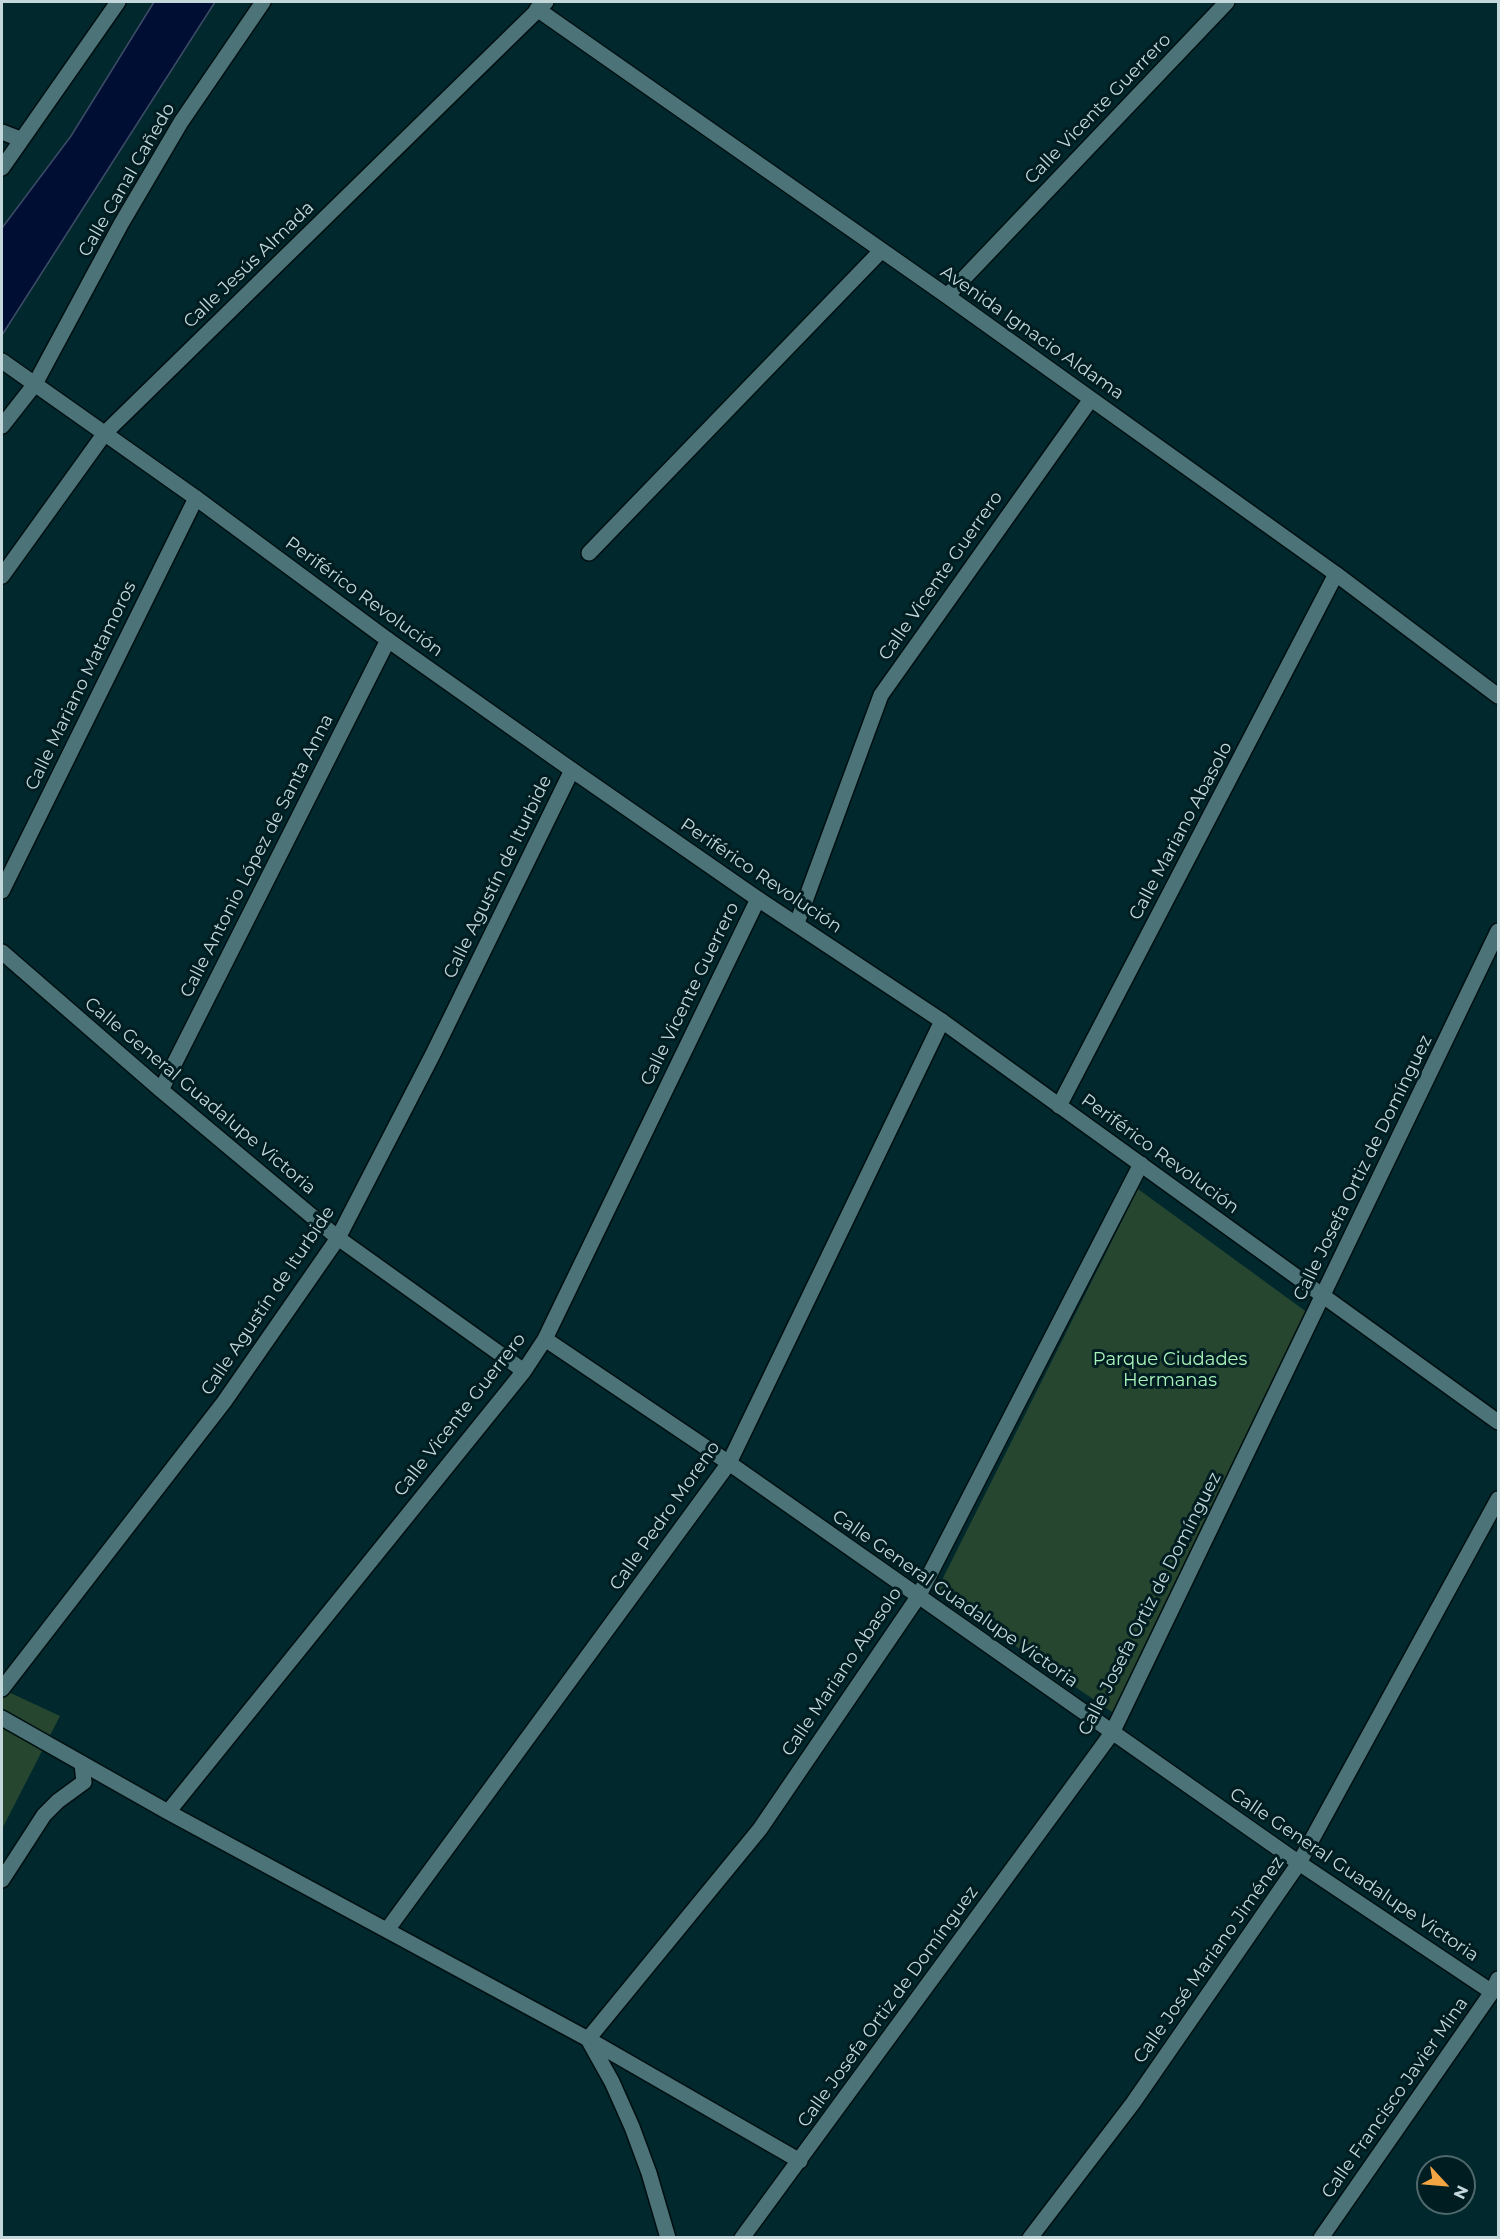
<!DOCTYPE html>
<meta charset="utf-8">
<style>
body{margin:0}
#map{position:relative;width:1500px;height:2239px;overflow:hidden;background:#00282d;font-family:Montserrat,sans-serif}
canvas{display:block}
.frame{position:absolute;inset:0;border:3px solid #c4d8db;pointer-events:none}
.north{position:absolute;left:1416px;top:2155px;width:60px;height:60px;box-sizing:border-box;background:#001d21;border:2px solid #4e686b;border-radius:50%;rotate:116deg;font-size:16px;font-weight:700;line-height:24px;text-align:center;color:#c4d8db}
.north::after{content:'';display:block;margin:auto;width:21px;height:27px;background:#f2a542;clip-path:polygon(50% 0,100% 100%,50% 72%,0 100%)}
</style>
<div id="map">
<canvas width="1500" height="2239"></canvas>
<div class="frame"></div>
<div class="north">N</div>
</div>
<script>
const ctx = document.querySelector('canvas').getContext('2d');
ctx.lineJoin = 'round';
function paint(path, color) {
  ctx.fillStyle = color;
  ctx.fill(path, 'evenodd');
}
function poly(rows) {
  const path = new Path2D();
  for (const r of rows) {
    path.moveTo(r[0], r[1]);
    for (let i = 2; i < r.length; i += 2) path.lineTo(r[i], r[i + 1]);
  }
  return path;
}
function strokePath(path, color, width, dash) {
  ctx.strokeStyle = color;
  ctx.lineWidth = width;
  ctx.lineCap = dash ? 'butt' : 'round';
  ctx.setLineDash(dash || []);
  ctx.stroke(path);
}
function label(font, color, halo, rows, align = 'center') {
  ctx.font = font + ' Montserrat,sans-serif';
  ctx.lineWidth = 6;
  ctx.setLineDash([]);
  ctx.textBaseline = 'middle';
  ctx.strokeStyle = halo;
  ctx.fillStyle = color;
  for (const [text, x, y, turn = 0] of rows) {
    ctx.save();
    ctx.translate(x, y);
    ctx.rotate((+turn || 0) * Math.PI / 180);
    ctx.textAlign = isNaN(turn) ? turn : align;
    if (halo) ctx.strokeText(text, 0, 0);
    ctx.fillText(text, 0, 0);
    ctx.restore();
  }
}
paint(poly([
 [1138,1189,1319,1321,1115,1714,936,1592],
 [2,1689,60,1716,2,1829]
]), '#26462f');
const water = poly([
 [154,2,215,2,2,335,2,228,71,136,154,2]
]);
paint(water, '#010e34');
strokePath(water, '#3c4b66', 1.5);
const service = poly([
 [589,553,881,251],
 [2,1880,44,1815,58,1801,84,1782,82,1764]
]);
const minor = poly([
 [537,9,947,296,1336,574,1498,696],
 [2,132,20,139],
 [2,168,118,2],
 [947,296,1227,2],
 [2,426,35,384,121,224,181,122,263,2],
 [2,576,105,433],
 [2,891,196,498],
 [797,923,881,695,1091,399],
 [2,952,161,1090,338,1238,524,1371],
 [161,1090,388,640],
 [1059,1106,1336,574],
 [545,1339,729,1463,1299,1863,1492,1992],
 [2,1689,224,1402,338,1238,433,1054,572,770],
 [2,1718,168,1812,588,2039,800,2161],
 [168,1812,524,1371,545,1339,758,899],
 [387,1930,729,1463,942,1021],
 [668,2238,649,2173,632,2127,612,2082,588,2039,760,1829,918,1597,1141,1164],
 [742,2238,1112,1733,1498,931],
 [1030,2238,1133,2103,1299,1863,1498,1499],
 [1321,2238,1492,1992,1498,1979]
]);
const tertiary = poly([
 [2,361,196,498,388,640,572,770,758,899,942,1021,1498,1422],
 [105,433,546,2]
]);
strokePath(service, '#000f11', 18);
strokePath(minor, '#000f11', 18);
strokePath(tertiary, '#000f11', 18);
strokePath(service, '#4b7378', 15);
strokePath(minor, '#4b7378', 15);
strokePath(tertiary, '#4b7378', 15);
label('18px', '#c4d8db', '#001d21', [
 ["Calle Vicente Guerrero",1098,109,-46],
 ["Calle Canal Cañedo",127,180,-60],
 ["Calle Jesús Almada",249,265,-44],
 ["Avenida Ignacio Aldama",1032,333,35],
 ["Calle Vicente Guerrero",941,576,-55],
 ["Periférico Revolución",364,597,36],
 ["Calle Mariano Matamoros",81,686,-64],
 ["Calle Mariano Abasolo",1181,831,-62],
 ["Calle Antonio López de Santa Anna",257,856,-63],
 ["Periférico Revolución",761,876,34],
 ["Calle Agustín de Iturbide",498,877,-64],
 ["Calle Vicente Guerrero",690,994,-64],
 ["Calle General Guadalupe Victoria",200,1096,40],
 ["Periférico Revolución",1160,1154,36],
 ["Calle Josefa Ortiz de Domínguez",1363,1168,-64],
 ["Calle Agustín de Iturbide",268,1301,-56],
 ["Calle Vicente Guerrero",460,1415,-52],
 ["Calle Pedro Moreno",665,1516,-55],
 ["Calle General Guadalupe Victoria",955,1599,35],
 ["Calle Josefa Ortiz de Domínguez",1150,1604,-63],
 ["Calle Mariano Abasolo",842,1672,-56],
 ["Calle General Guadalupe Victoria",1354,1875,34],
 ["Calle José Mariano Jiménez",1209,1960,-55],
 ["Calle Josefa Ortiz de Domínguez",888,2007,-54],
 ["Calle Francisco Javier Mina",1395,2098,-55]
]);
label('18px', '#a8f4bb', '#001d21', [
 ["Parque Ciudades",1170,1360],
 ["Hermanas",1170,1381]
]);
</script>
